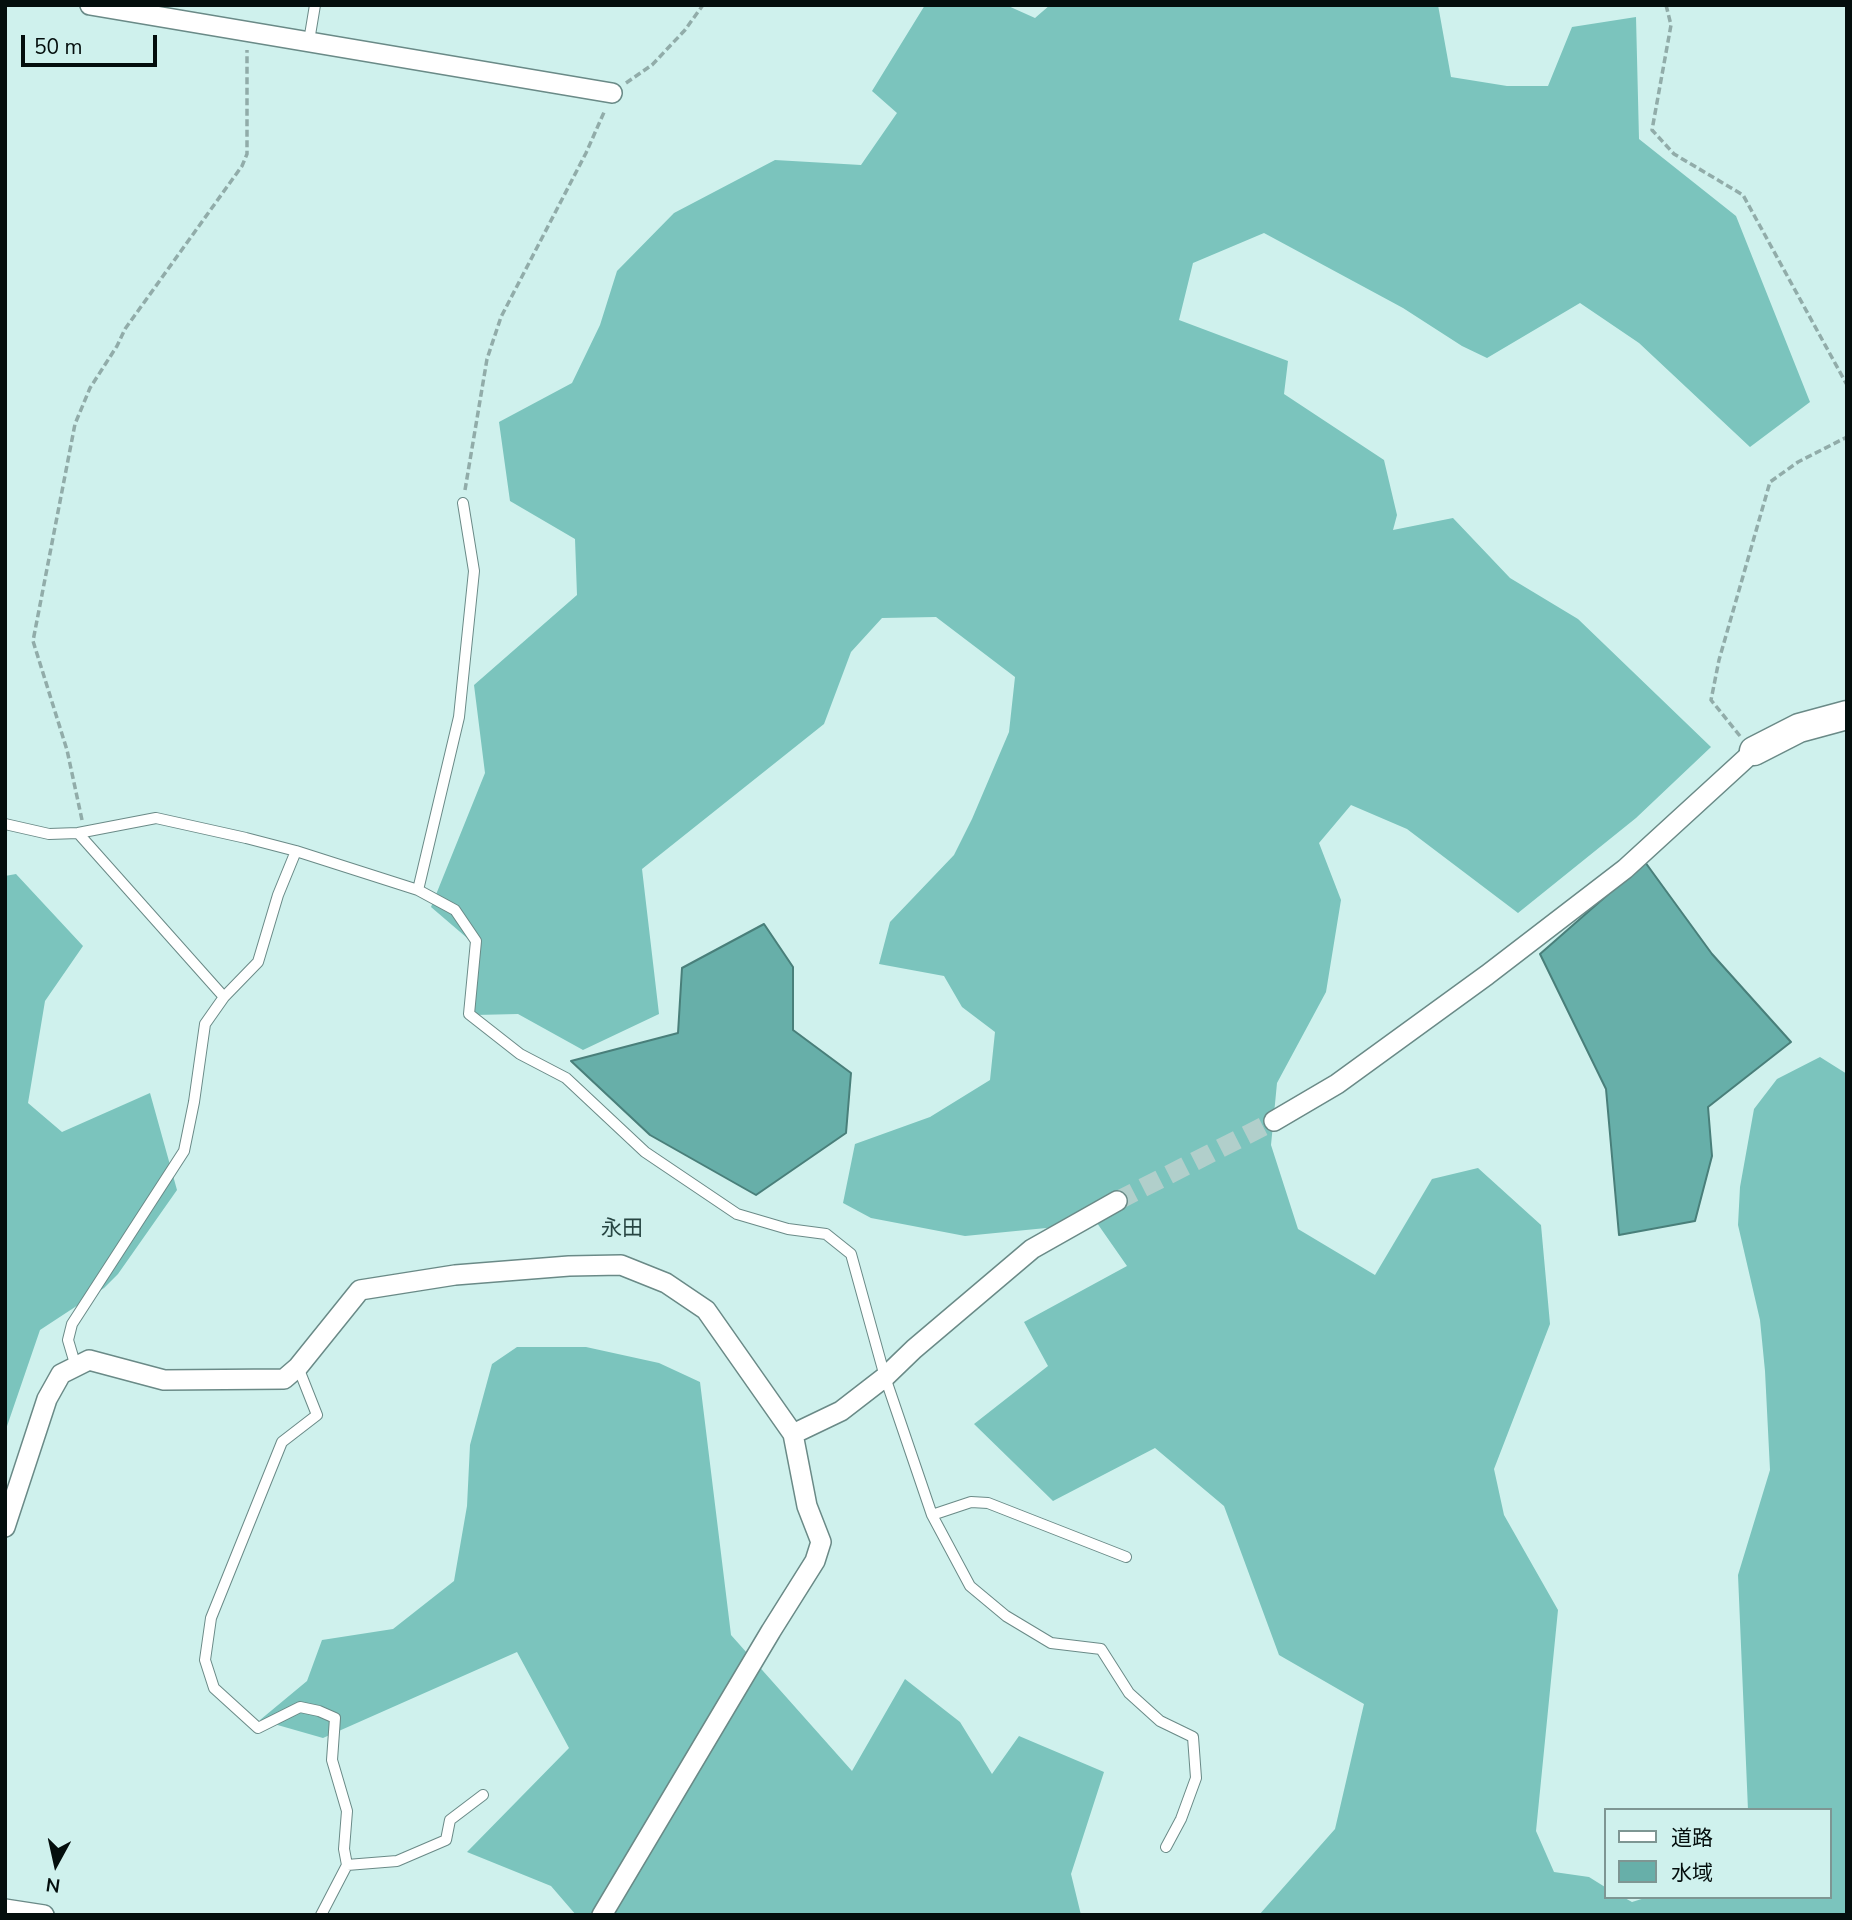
<!DOCTYPE html>
<meta charset="utf-8">
<style>
body{margin:0}
#map{position:relative;width:1852px;height:1920px;overflow:hidden;background:#cff1ed;font-family:"Nunito Sans","Noto Sans JP",sans-serif}
canvas{display:block}
.frame{position:absolute;inset:0;border:7px solid #040e0d;pointer-events:none}
.legend{position:absolute;left:1604px;top:1808px;width:228px;height:91px;box-sizing:border-box;background:#cff1ed;border:2px solid #7e9693;margin:0;padding:9px 12px;list-style:none;font-size:21px;color:#040e0d}
.legend li{display:flex;align-items:center;gap:14px;height:35px}
.legend b{width:35px;border:2px solid #7e9693}
.north{position:absolute;left:21px;top:1829px;width:70px;height:70px;-webkit-text-stroke:5px #cff1ed;paint-order:stroke;rotate:188deg;font-size:19px;font-weight:700;line-height:28px;text-align:center;color:#040e0d}
.north::after{content:'';display:block;margin:auto;width:24px;height:32px;background:#040e0d;clip-path:polygon(50% 0,100% 100%,50% 72%,0 100%)}
.scale{position:absolute;left:21px;top:35px;width:136px;height:32px;box-sizing:border-box;border:4px solid #040e0d;border-top:0;padding-left:9px;font-size:21px;line-height:24px;white-space:nowrap;color:#040e0d;-webkit-text-stroke:5px #cff1ed;paint-order:stroke}
</style>
<div id="map">
<canvas width="1852" height="1920"></canvas>
<div class="frame"></div>
<ul class="legend">
<li><b style="height:9px;background:#fff"></b>道路</li>
<li><b style="height:19px;background:#67afa9"></b>水域</li>
</ul>
<div class="north">N</div>
<div class="scale">50 m</div>
</div>
<script>
const ctx = document.querySelector('canvas').getContext('2d');
ctx.lineJoin = 'round';
function paint(path, color) {
  ctx.fillStyle = color;
  ctx.fill(path, 'evenodd');
}
function poly(rows) {
  const path = new Path2D();
  for (const r of rows) {
    path.moveTo(r[0], r[1]);
    for (let i = 2; i < r.length; i += 2) path.lineTo(r[i], r[i + 1]);
  }
  return path;
}
function strokePath(path, color, width, dash) {
  ctx.strokeStyle = color;
  ctx.lineWidth = width;
  ctx.lineCap = dash ? 'butt' : 'round';
  ctx.setLineDash(dash || []);
  ctx.stroke(path);
}
function label(font, color, halo, rows, align = 'center') {
  ctx.font = font + ' "Nunito Sans","Noto Sans JP",sans-serif';
  ctx.lineWidth = 7;
  ctx.setLineDash([]);
  ctx.textBaseline = 'middle';
  ctx.strokeStyle = halo;
  ctx.fillStyle = color;
  for (const [text, x, y, turn = 0] of rows) {
    ctx.save();
    ctx.translate(x, y);
    ctx.rotate((+turn || 0) * Math.PI / 180);
    ctx.textAlign = isNaN(turn) ? turn : align;
    if (halo) ctx.strokeText(text, 0, 0);
    ctx.fillText(text, 0, 0);
    ctx.restore();
  }
}
paint(poly([
 [925,5,1006,5,1035,18,1050,5,1438,5,1451,77,1507,86,1548,86,1572,27,1636,17,1639,139,1736,216,1810,402,1750,447,1639,343,1580,303,1487,358,1462,346,1403,308,1264,233,1193,263,1179,320,1288,361,1284,394,1384,460,1397,515,1393,530,1453,518,1510,578,1578,619,1711,747,1636,818,1518,913,1407,829,1351,805,1319,843,1341,900,1326,992,1277,1083,1271,1145,1298,1229,1375,1275,1432,1179,1478,1168,1541,1225,1550,1324,1494,1469,1504,1515,1558,1610,1536,1831,1554,1872,1589,1877,1605,1887,1605,1897,1623,1897,1632,1902,1648,1897,1829,1897,1829,1810,1748,1810,1738,1575,1770,1470,1765,1371,1760,1320,1738,1225,1740,1187,1754,1109,1777,1079,1820,1057,1847,1074,1847,1915,1259,1915,1335,1829,1364,1704,1279,1655,1224,1506,1155,1448,1053,1501,974,1424,1048,1366,1024,1322,1127,1266,1097,1223,965,1236,871,1218,843,1203,855,1144,930,1117,990,1080,995,1032,962,1007,944,976,879,964,890,922,954,855,972,819,1009,732,1015,677,936,617,882,618,851,652,824,724,642,869,659,1014,583,1050,518,1014,475,1015,473,943,431,907,485,773,474,685,577,595,575,539,510,501,499,422,572,383,600,325,617,271,674,213,775,160,861,165,897,113,872,91],
 [16,874,83,946,45,1001,28,1103,62,1132,150,1093,177,1190,118,1274,104,1288,40,1330,5,1432,5,876],
 [517,1347,586,1347,659,1363,700,1382,731,1635,852,1771,905,1679,960,1722,992,1774,1019,1736,1104,1772,1071,1874,1081,1915,576,1915,551,1886,467,1852,569,1748,517,1652,323,1738,260,1720,307,1681,322,1640,393,1629,454,1581,467,1506,470,1445,492,1364]
]), '#7bc4bd');
const water = poly([
 [1645,862,1712,954,1791,1042,1708,1107,1712,1156,1695,1221,1619,1235,1606,1089,1540,954,1645,862],
 [764,924,793,967,793,1030,851,1073,846,1133,756,1195,650,1135,571,1061,678,1033,682,968,764,924]
]);
paint(water, '#67afa9');
strokePath(water, '#497f7a', 2);
strokePath(poly([
 [1117,1201,1274,1121]
]), '#b1cfcb', 19, [19, 10]);
const lane = poly([
 [309,41,315,5],
 [5,824,49,834,78,833,156,818,246,838,296,851,418,890,455,910,476,941,469,1014,520,1054,566,1078,645,1152,737,1214,788,1229,826,1234,851,1254,885,1377,932,1515,970,1586,1006,1616,1051,1643,1101,1649,1129,1693,1160,1721,1193,1737,1196,1778,1181,1819,1166,1847],
 [78,833,224,997],
 [418,890,459,717,474,571,463,503],
 [76,1367,68,1340,72,1324,184,1151,194,1102,205,1024,224,997,258,962,278,895,296,851],
 [298,1367,317,1415,282,1442,211,1618,205,1660,214,1688,258,1728,300,1707,319,1711,335,1718,332,1760,347,1811,344,1849,347,1865],
 [932,1515,971,1502,988,1503,1126,1557],
 [321,1915,347,1865,397,1861,446,1840,450,1820,483,1795]
]);
const street = poly([
 [90,5,612,93],
 [1274,1121,1337,1084,1487,975,1625,869,1754,751],
 [793,1434,841,1411,885,1377,914,1349,1032,1249,1117,1201],
 [5,1527,47,1399,61,1374,89,1360,164,1380,284,1379,298,1367,360,1290,455,1275,569,1266,621,1265,666,1283,706,1310,793,1434,807,1506,821,1542,815,1561,771,1631,602,1915],
 [5,1909,44,1915]
]);
const secondary = poly([
 [1754,751,1799,728,1847,715]
]);
strokePath(lane, '#6a8a87', 12);
strokePath(street, '#6a8a87', 22);
strokePath(secondary, '#6a8a87', 31);
strokePath(poly([
 [1666,5,1671,25,1652,130,1674,154,1743,195,1847,385],
 [626,83,652,65,685,30,703,5],
 [465,490,487,359,501,317,586,153,605,110],
 [1740,736,1711,700,1719,660,1770,482,1798,462,1847,437],
 [82,820,67,750,33,641,75,424,90,388,117,346,125,329,242,166,247,154,247,50]
]), '#91aca9', 3.5, [7, 3.5]);
strokePath(lane, '#fff', 10);
strokePath(street, '#fff', 19);
strokePath(secondary, '#fff', 28);
label('21px', '#274542', '#cff1ed', [
 ["永田",622,1230]
]);
</script>
